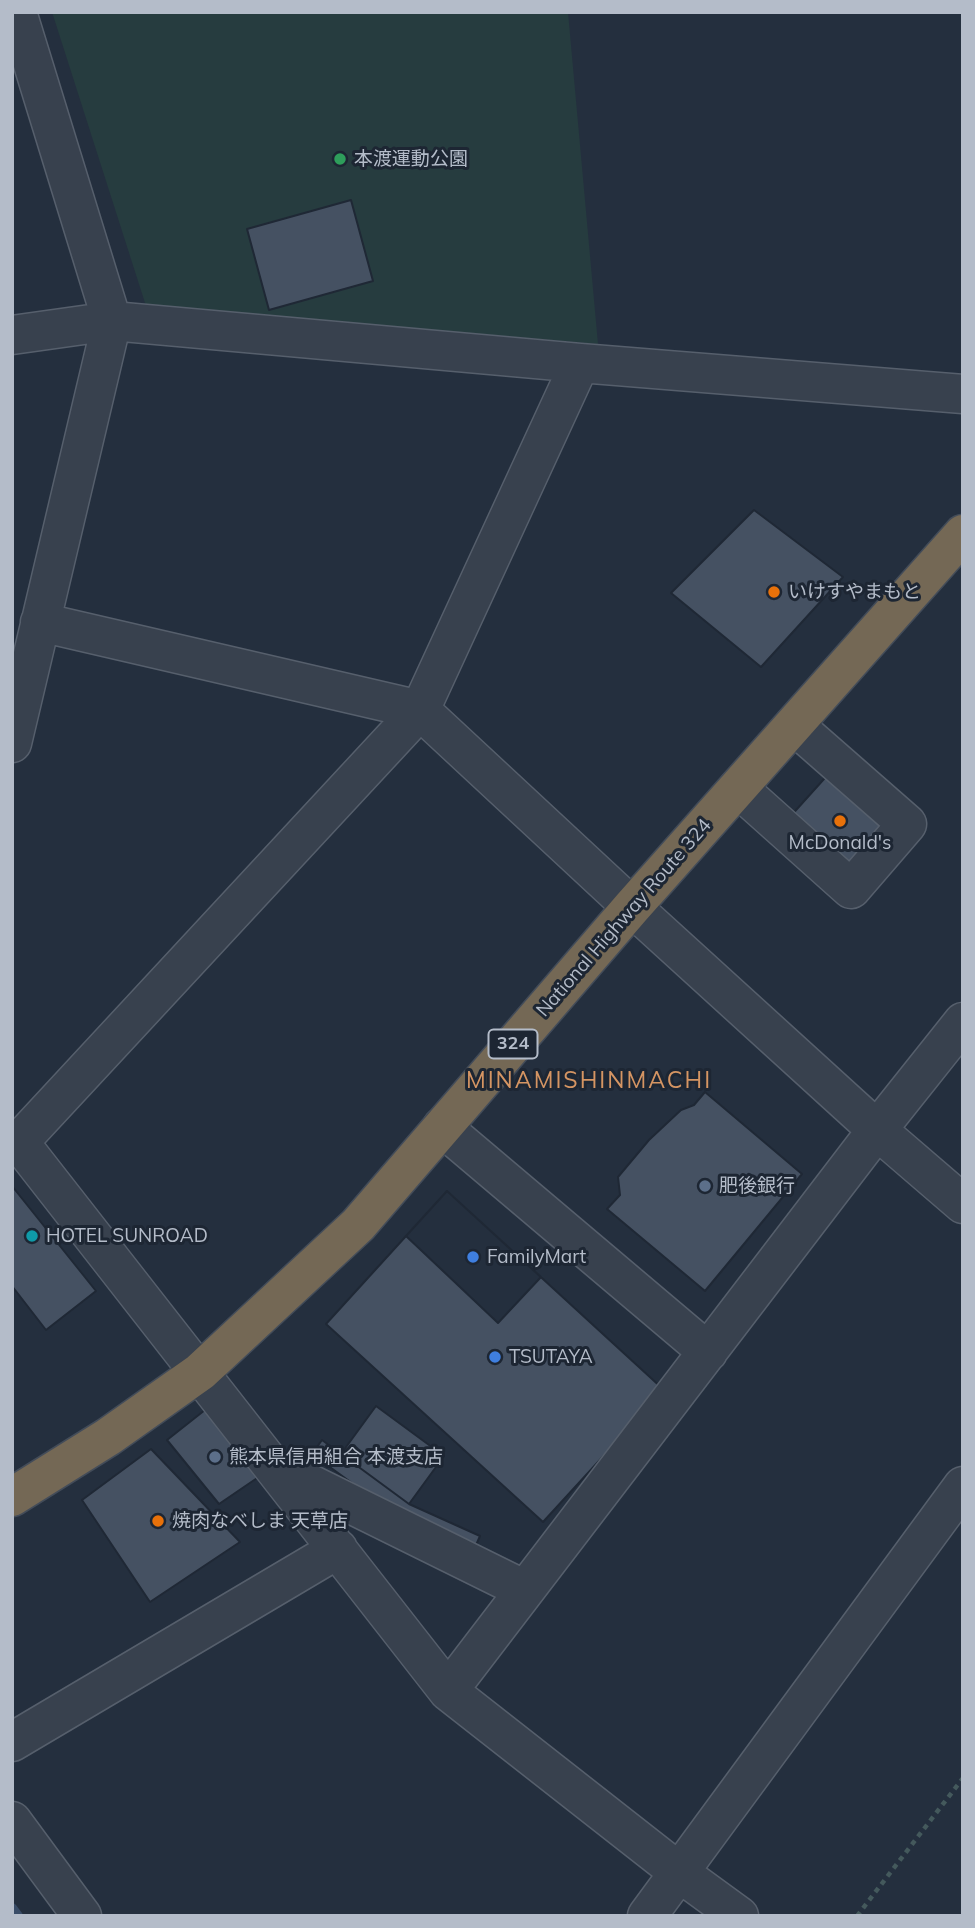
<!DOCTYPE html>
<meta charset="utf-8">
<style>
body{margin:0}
#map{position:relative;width:975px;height:1928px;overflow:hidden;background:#242f3e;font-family:Mulish,sans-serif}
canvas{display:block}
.frame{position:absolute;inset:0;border:14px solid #b4bcc9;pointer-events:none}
</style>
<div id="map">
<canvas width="975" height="1928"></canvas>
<div class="frame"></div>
</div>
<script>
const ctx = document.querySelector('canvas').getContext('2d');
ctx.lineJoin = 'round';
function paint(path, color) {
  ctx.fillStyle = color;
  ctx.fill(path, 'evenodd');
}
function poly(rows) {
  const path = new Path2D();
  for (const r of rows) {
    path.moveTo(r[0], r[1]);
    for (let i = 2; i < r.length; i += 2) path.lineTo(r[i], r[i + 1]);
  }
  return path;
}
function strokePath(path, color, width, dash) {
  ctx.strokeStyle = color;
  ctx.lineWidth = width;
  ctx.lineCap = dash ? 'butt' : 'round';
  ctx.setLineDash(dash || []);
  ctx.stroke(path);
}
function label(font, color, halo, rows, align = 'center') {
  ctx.font = font + ' Mulish,"Noto Sans JP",sans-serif';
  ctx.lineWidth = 6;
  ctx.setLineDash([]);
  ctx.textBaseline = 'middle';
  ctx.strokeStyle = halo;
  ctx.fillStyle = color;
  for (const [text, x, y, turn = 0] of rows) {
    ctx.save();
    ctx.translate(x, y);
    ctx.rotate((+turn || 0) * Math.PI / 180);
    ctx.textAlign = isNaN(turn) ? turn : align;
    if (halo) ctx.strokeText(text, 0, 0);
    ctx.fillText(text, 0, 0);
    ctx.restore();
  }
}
paint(poly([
 [52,12,568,12,598,344,146,306]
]), '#263c3f');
strokePath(poly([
 [12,1908,18,1916]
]), '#394c67', 10);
const building = poly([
 [351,200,373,281,269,310,247,229,351,200],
 [754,510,843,577,761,667,671,593,754,510],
 [833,769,892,824,847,874,788,819,833,769],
 [705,1092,802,1174,705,1291,607,1209,620,1195,618,1177,649,1140,681,1110,694,1105,705,1092],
 [12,1186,96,1291,46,1330,12,1286,12,1186],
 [447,1191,664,1390,543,1522,326,1324,447,1191],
 [447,1191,541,1277,498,1323,406,1236,447,1191],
 [210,1406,263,1474,219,1504,167,1440,210,1406],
 [376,1406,444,1456,409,1504,341,1454,376,1406],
 [322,1440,409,1504,480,1536,473,1552,400,1518,312,1454,322,1440],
 [151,1449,240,1542,150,1602,82,1500,151,1449]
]);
paint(building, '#455162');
strokePath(building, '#1f2835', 2);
const minor = poly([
 [12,335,112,321,580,363,963,394],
 [40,622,420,710,632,907,877,1130,963,1204],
 [12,743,112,321,17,12],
 [738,788,851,889,907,824,794,725],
 [442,1127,708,1352],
 [12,1140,19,1142,448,1691,680,1873,739,1916],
 [19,1142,420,710,580,363],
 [282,1470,525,1590],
 [448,1691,877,1130,963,1022],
 [12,1742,338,1549],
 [12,1821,82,1916],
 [647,1916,963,1486]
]);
const highway = poly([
 [12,1497,108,1437,200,1372,358,1225,632,907,963,534]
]);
strokePath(minor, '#565f6c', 41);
strokePath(highway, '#434c59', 41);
strokePath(poly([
 [857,1916,963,1778]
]), '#44595c', 4.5, [5, 5]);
strokePath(minor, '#38414e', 38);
strokePath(highway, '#746855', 38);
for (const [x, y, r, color] of [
 [340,159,7,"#2e9e5b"],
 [774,592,7,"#e8710a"],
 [840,821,7,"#e8710a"],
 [705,1186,7,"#5c6f8a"],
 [32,1236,7,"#0f9aa8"],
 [473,1257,7,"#3f7fe0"],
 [495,1357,7,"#3f7fe0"],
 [215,1457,7,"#5c6f8a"],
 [158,1521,7,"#e8710a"]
]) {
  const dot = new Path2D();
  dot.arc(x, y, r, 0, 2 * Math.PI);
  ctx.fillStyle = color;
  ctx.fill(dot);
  strokePath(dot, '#1d2633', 2.5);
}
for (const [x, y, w] of [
 [513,1044,49]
]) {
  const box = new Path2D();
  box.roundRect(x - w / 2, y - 14.5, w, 29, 5);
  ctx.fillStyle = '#1d2633';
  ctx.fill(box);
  strokePath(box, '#b4bcc9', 2);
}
label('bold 18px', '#b4bcc9', null, [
 ["324",513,1044]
]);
label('19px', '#b4bcc9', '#1d2633', [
 ["本渡運動公園",354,159],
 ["いけすやまもと",788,592],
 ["McDonald's",840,843,"center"],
 ["肥後銀行",719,1186],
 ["HOTEL SUNROAD",46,1236],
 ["FamilyMart",487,1257],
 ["TSUTAYA",509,1357],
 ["熊本県信用組合 本渡支店",229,1457],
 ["焼肉なべしま 天草店",172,1521]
], 'left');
label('19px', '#b4bcc9', '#1d2633', [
 ["National Highway Route 324",624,918,-49]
]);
ctx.letterSpacing = '2px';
label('23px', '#d59563', '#1d2633', [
 ["MINAMISHINMACHI",589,1081]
]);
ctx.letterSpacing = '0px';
</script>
